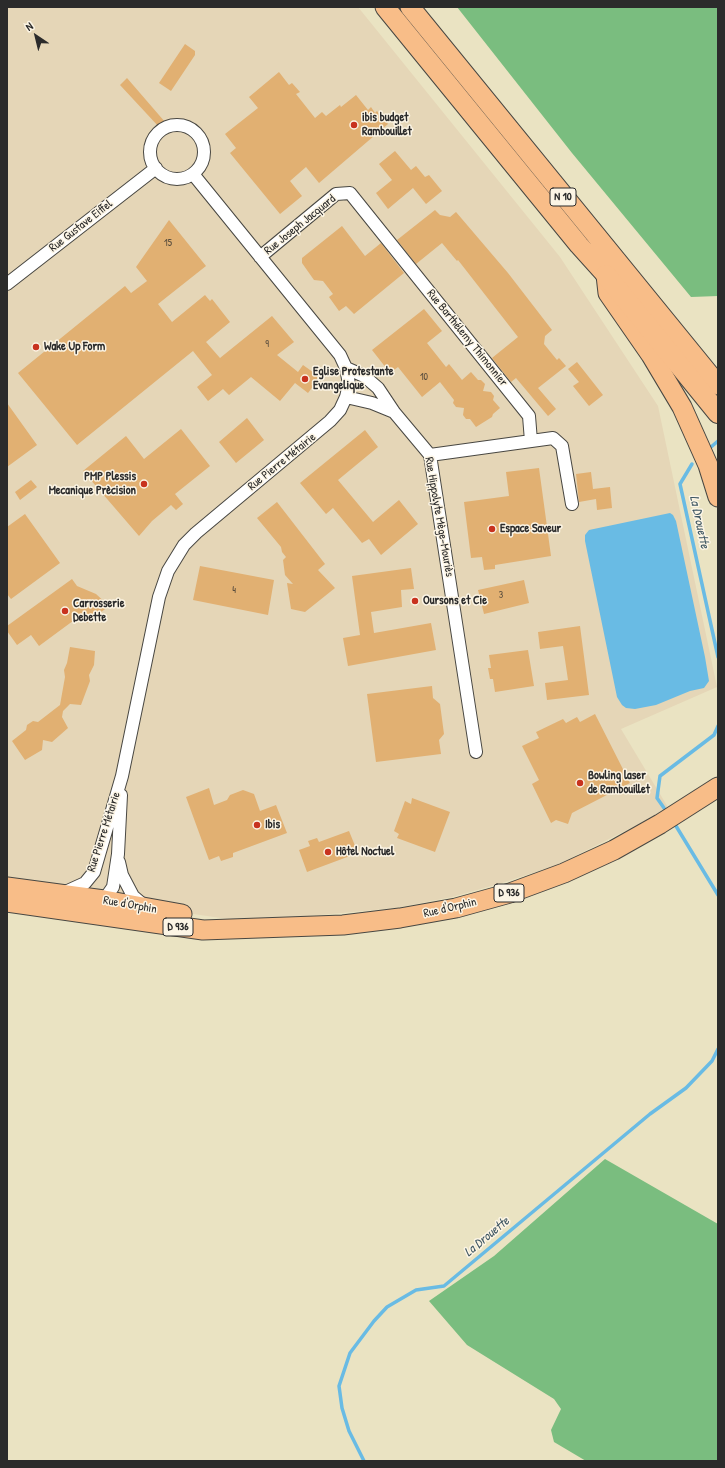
<!DOCTYPE html>
<meta charset="utf-8">
<style>
body{margin:0}
#map{position:relative;width:725px;height:1468px;overflow:hidden;background:#eae3c2;font-family:"Patrick Hand",sans-serif}
canvas{display:block}
.frame{position:absolute;inset:0;border:8px solid #2b2b2b;pointer-events:none}
.north{position:absolute;left:16px;top:16px;width:40px;height:40px;-webkit-text-stroke:3px #fcf5e5;paint-order:stroke;rotate:325deg;font-size:11px;font-weight:700;line-height:16px;text-align:center;color:#2b2b2b}
.north::after{content:'';display:block;margin:auto;width:14px;height:18px;background:#2b2b2b;clip-path:polygon(50% 0,100% 100%,50% 72%,0 100%)}
</style>
<div id="map">
<canvas width="725" height="1468"></canvas>
<div class="frame"></div>
<div class="north">N</div>
</div>
<script>
const ctx = document.querySelector('canvas').getContext('2d');
ctx.lineJoin = 'round';
function paint(path, color) {
  ctx.fillStyle = color;
  ctx.fill(path, 'evenodd');
}
function poly(rows) {
  const path = new Path2D();
  for (const r of rows) {
    if (r.length === 3) {
      path.moveTo(r[0] + r[2], r[1]);
      path.arc(r[0], r[1], r[2], 0, 2 * Math.PI);
      continue;
    }
    path.moveTo(r[0], r[1]);
    for (let i = 2; i < r.length; i += 2) path.lineTo(r[i], r[i + 1]);
  }
  return path;
}
function strokePath(path, color, width, dash) {
  ctx.strokeStyle = color;
  ctx.lineWidth = width;
  ctx.lineCap = dash ? 'butt' : 'round';
  ctx.setLineDash(dash || []);
  ctx.stroke(path);
}
function label(font, color, halo, rows, align = 'center') {
  ctx.font = font + ' "Patrick Hand",sans-serif';
  ctx.lineWidth = 3;
  ctx.setLineDash([]);
  ctx.textBaseline = 'middle';
  ctx.strokeStyle = halo;
  ctx.fillStyle = color;
  for (const [text, x, y, turn = 0] of rows) {
    ctx.save();
    ctx.translate(x, y);
    ctx.rotate((+turn || 0) * Math.PI / 180);
    ctx.textAlign = isNaN(turn) ? turn : align;
    if (halo) ctx.strokeText(text, 0, 0);
    ctx.fillText(text, 0, 0);
    ctx.restore();
  }
}
paint(poly([
 [7,7,358,7,560,257,658,406,717,687,621,729,669,809,557,865,502,883,452,897,396,908,309,916,276,926,7,887]
]), '#e5d6b7');
paint(poly([
 [457,7,718,7,718,296,691,297,572,153],
 [605,1159,718,1224,718,1461,586,1461,554,1442,551,1430,561,1409,554,1399,467,1345,429,1301,494,1256]
]), '#7abd7f');
paint(poly([
 [670,513,673,515,676,521,705,657,709,681,704,688,690,691,656,705,635,709,626,708,622,705,617,697,585,541,585,535,589,530]
]), '#69bbe4');
strokePath(poly([
 [711,447,718,441],
 [692,464,680,484,718,657],
 [664,808,657,798,660,776,714,735,718,726],
 [676,826,718,895],
 [364,1461,349,1431,342,1408,339,1386,350,1353,374,1321,387,1307,416,1290,444,1286,650,1114,686,1088,712,1061,718,1049]
]), '#69bbe4', 3.5);
paint(poly([
 [185,44,195,51,195,55,171,91,159,83],
 [279,72,289,85,292,83,300,92,296,94,315,118,322,112,326,116,340,105,341,107,356,95,368,110,371,107,375,113,377,111,388,124,319,183,306,167,290,181,302,196,280,214,230,153,236,148,225,134,258,108,249,97],
 [127,78,165,122,159,127,120,85],
 [395,151,411,170,416,166,425,177,429,175,442,191,426,204,413,188,388,209,376,193,392,180,379,164],
 [435,210,440,215,450,217,456,212,508,273,552,330,545,336,544,344,557,360,559,358,566,366,538,388,556,409,548,416,516,378,511,382,492,358,518,337,458,260,457,261,442,243,416,264,397,240],
 [169,220,206,266,158,304,172,322,205,295,210,301,212,299,230,322,206,342,220,358,272,316,294,342,277,355,298,372,303,365,317,375,317,381,308,393,295,383,280,401,251,377,229,395,223,389,208,401,197,387,212,375,193,351,77,445,18,373,125,286,131,293,147,281,136,267],
 [342,226,365,256,381,243,404,273,354,314,346,306,339,311,329,297,333,294,323,281,314,280,302,263,302,258],
 [424,309,442,331,427,343,446,367,449,364,462,380,471,372,478,380,481,380,485,384,483,391,491,392,494,396,493,400,500,408,493,414,492,417,476,427,470,419,466,419,463,415,464,408,456,407,453,403,454,400,440,382,422,397,398,367,390,373,372,350],
 [577,362,603,395,589,406,573,386,579,382,568,369],
 [7,403,37,445,7,467],
 [247,418,264,440,236,463,219,442],
 [181,429,210,466,175,494,183,504,176,510,171,505,152,521,139,536,83,471,126,436,144,459],
 [365,430,378,447,338,480,373,522,399,500,418,524,381,555,369,539,362,543,333,508,326,514,300,483],
 [539,468,551,556,495,565,495,569,484,570,482,557,471,558,464,502,509,496,506,472],
 [591,472,593,489,610,487,612,508,597,510,596,499,579,502,576,474],
 [31,480,37,487,20,500,15,492],
 [277,502,325,564,318,570,335,588,305,612,291,609,287,583,293,584,285,575,283,560,286,557,282,552,281,547,257,518],
 [25,514,60,563,11,599,7,594,7,527],
 [200,566,274,580,268,615,193,600],
 [411,568,414,589,401,590,402,607,371,612,374,633,431,623,436,650,348,666,343,638,360,635,352,576],
 [72,579,77,586,96,594,109,606,87,623,81,615,39,646,31,635,17,645,7,631,7,626],
 [524,580,529,603,484,614,478,590],
 [580,626,589,695,547,700,545,683,568,680,563,646,540,649,538,632],
 [70,647,95,651,94,665,89,675,90,681,81,705,70,704,63,711,62,717,68,728,52,742,43,740,42,750,25,760,12,741,26,730,27,725,33,721,38,722,60,705,65,677,64,670,67,663],
 [528,650,534,686,495,692,493,679,490,679,488,668,491,668,489,655],
 [432,686,433,698,440,704,444,734,439,740,441,754,376,762,367,694],
 [595,714,630,783,572,813,568,824,556,820,551,823,532,784,539,780,522,746,539,738,536,732,563,719,566,723,577,717,580,722],
 [209,788,214,805,227,800,230,795,243,790,254,794,260,811,276,805,287,833,233,853,233,857,221,861,219,856,209,860,186,797],
 [412,798,450,812,435,852,397,838,399,834,394,831,405,801,411,804],
 [349,831,358,853,307,872,299,850,310,846,308,841,317,838,319,842]
]), '#e1b072');
const minor = poly([
 [177,152,27],
 [260,257,336,194,350,193,529,416,531,441],
 [7,284,156,168],
 [346,397,372,403,394,412,378,388,364,376,346,368],
 [394,412,430,455,476,752],
 [430,455,553,438,562,446,572,504],
 [119,862,122,875,133,896,146,907],
 [63,893,85,883,94,872,122,776,159,597,168,571,184,545,196,533,330,421,340,410,346,397,349,384,346,368,340,355,193,174],
 [99,903,104,900,113,887,118,854,121,795]
]);
const primary = poly([
 [385,7,579,245,606,275,608,293,651,355,682,407,708,465,718,497],
 [410,7,718,385],
 [7,887,104,900,182,914],
 [7,902,203,930,343,925,400,918,456,908,510,893,564,873,614,850,660,824,718,787]
]);
const trunk = poly([
 [606,275,718,413]
]);
strokePath(minor, '#484742', 14);
strokePath(primary, '#484742', 21);
strokePath(trunk, '#484742', 22);
strokePath(minor, '#fff', 12);
strokePath(primary, '#f8bd88', 19);
strokePath(trunk, '#f8bd88', 20);
for (const [x, y, r, color] of [
 [354,125,4,"#c8321e"],
 [36,347,4,"#c8321e"],
 [305,379,4,"#c8321e"],
 [144,484,4,"#c8321e"],
 [492,529,4,"#c8321e"],
 [415,601,4,"#c8321e"],
 [65,611,4,"#c8321e"],
 [580,783,4,"#c8321e"],
 [257,825,4,"#c8321e"],
 [328,852,4,"#c8321e"]
]) {
  const dot = new Path2D();
  dot.arc(x, y, r, 0, 2 * Math.PI);
  ctx.fillStyle = color;
  ctx.fill(dot);
  strokePath(dot, '#fcf5e5', 1.5);
}
label('10px', '#584c3d', null, [
 ["15",168,243],
 ["9",267,344],
 ["10",424,377],
 ["4",234,590],
 ["3",501,595]
]);
for (const [x, y, w] of [
 [563,197,26],
 [509,893,30],
 [178,927,30]
]) {
  const box = new Path2D();
  box.roundRect(x - w / 2, y - 9, w, 18, 3);
  ctx.fillStyle = '#fcf5e5';
  ctx.fill(box);
  strokePath(box, '#2b2b2b', 1);
}
label('bold 11px', '#2b2b2b', null, [
 ["N 10",563,197],
 ["D 936",509,893],
 ["D 936",178,927]
]);
label('bold 12px', '#2b2b2b', '#fcf5e5', [
 ["ibis budget",362,118],
 ["Rambouillet",362,132],
 ["Wake Up Form",44,347],
 ["Eglise Protestante",313,372],
 ["Evangelique",313,386],
 ["PMP Plessis",136,477,"right"],
 ["Mecanique Prècision",136,491,"right"],
 ["Espace Saveur",500,529],
 ["Oursons et Cie",423,601],
 ["Carrosserie",73,604],
 ["Debette",73,618],
 ["Bowling laser",588,776],
 ["de Rambouillet",588,790],
 ["Ibis",265,825],
 ["Hôtel Noctuel",336,852]
], 'left');
label('12px', '#2b2b2b', '#fcf5e5', [
 ["Rue Joseph Jacquard",300,225,-39],
 ["Rue Gustave Eiffel",81,226,-38],
 ["Rue Barthélemy Thimonnier",467,338,51],
 ["Rue Pierre Métairie",282,462,-39],
 ["Rue Hippolyte Mège-Mouriès",439,517,80],
 ["Rue Pierre Métairie",104,832,-72],
 ["Rue d'Orphin",130,905,10],
 ["Rue d'Orphin",450,908,-13]
]);
label('italic 13px', '#3e5662', '#fcf5e5', [
 ["La Drouette",699,522,78],
 ["La Drouette",487,1237,-40]
]);
</script>
